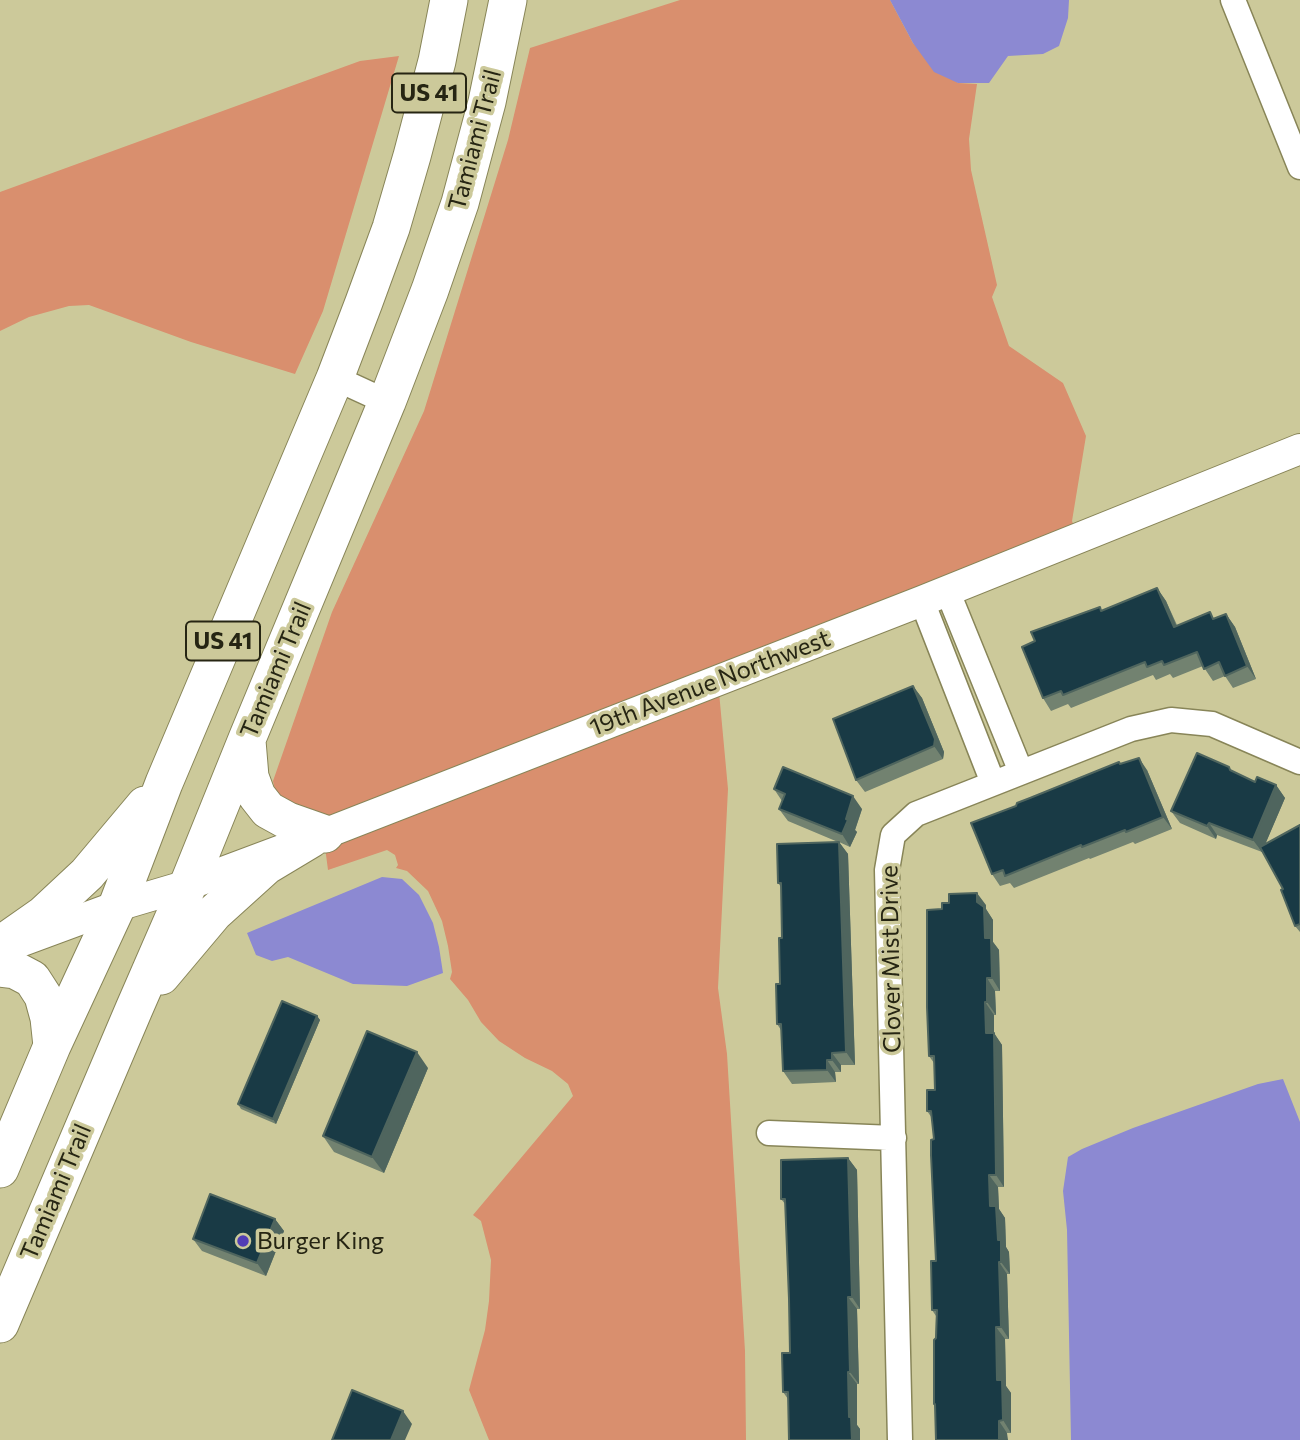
<!DOCTYPE html>
<style>
body{margin:0}
canvas{display:block;background:#ccc99a}
</style>
<canvas width="1300" height="1440"></canvas>
<script>
const ctx = document.querySelector('canvas').getContext('2d');
ctx.lineJoin = 'round';
function paint(path, color) {
  ctx.fillStyle = color;
  ctx.fill(path, 'evenodd');
}
function poly(rows) {
  const path = new Path2D();
  for (const r of rows) {
    path.moveTo(r[0], r[1]);
    for (let i = 2; i < r.length; i += 2) path.lineTo(r[i], r[i + 1]);
  }
  return path;
}
function strokePath(path, color, width, dash) {
  ctx.strokeStyle = color;
  ctx.lineWidth = width;
  ctx.lineCap = dash ? 'butt' : 'round';
  ctx.setLineDash(dash || []);
  ctx.stroke(path);
}
function label(font, color, halo, rows, align = 'center') {
  ctx.font = font + ' Commissioner,sans-serif';
  ctx.lineWidth = 7;
  ctx.setLineDash([]);
  ctx.textBaseline = 'middle';
  ctx.strokeStyle = halo;
  ctx.fillStyle = color;
  for (const [text, x, y, turn = 0] of rows) {
    ctx.save();
    ctx.translate(x, y);
    ctx.rotate((+turn || 0) * Math.PI / 180);
    ctx.textAlign = isNaN(turn) ? turn : align;
    if (halo) ctx.strokeText(text, 0, 0);
    ctx.fillText(text, 0, 0);
    ctx.restore();
  }
}
paint(poly([
 [680,0,890,0,913,43,958,83,977,84,969,139,971,170,997,285,992,297,1009,346,1063,383,1086,436,1072,521,1074,526,324,822,278,803,273,781,332,612,424,411,508,140,530,48],
 [399,56,323,311,295,374,191,342,89,305,69,306,29,317,0,331,0,192,360,61],
 [719,692,728,789,718,988,727,1054,745,1351,746,1440,489,1440,469,1390,485,1330,489,1301,491,1260,481,1221,473,1215,573,1096,568,1084,552,1071,525,1058,499,1041,481,1022,468,1000,450,979,452,972,448,946,442,921,428,891,407,871,396,868,398,865,395,855,387,850,328,870,325,847]
]), '#d98f6e');
paint(poly([
 [890,0,1069,0,1068,18,1059,46,1043,54,1008,56,989,83,958,83,934,72,913,43],
 [382,877,402,879,419,895,433,923,439,947,443,973,407,986,353,984,288,957,272,961,256,955,247,933],
 [1283,1079,1300,1122,1300,1440,1071,1440,1067,1230,1063,1191,1068,1157,1082,1149,1133,1128,1258,1084]
]), '#8c89d2');
const minor = poly([
 [1233,0,1300,167],
 [335,378,387,402],
 [947,590,1021,772],
 [922,601,993,783],
 [769,1133,894,1138],
 [900,1440,887,870,893,835,916,814,1131,729,1171,720,1212,724,1300,762]
]);
const tertiary = poly([
 [17,943,117,906,188,885,311,839,922,601,1300,449]
]);
const primary = poly([
 [247,741,250,777,257,796,268,810,288,821,325,834],
 [0,945,43,915,87,874,145,805],
 [0,968,15,970,32,979,43,996,49,1018,52,1046],
 [161,976,214,913,266,866,311,839],
 [0,1169,52,1046,117,906,164,783,335,378,364,302,391,228,412,156,437,61,449,0],
 [0,1324,134,1009,188,885,247,739,387,402,430,290,460,203,487,102,508,0]
]);
strokePath(minor, '#888558', 27);
strokePath(tertiary, '#888558', 32);
strokePath(primary, '#888558', 39);
strokePath(minor, '#fff', 24);
strokePath(tertiary, '#fff', 30);
strokePath(primary, '#fff', 37);
paint(poly([
 [1157,588,1166,601,1177,625,1215,619,1226,614,1235,627,1256,679,1233,688,1225,676,1213,681,1203,666,1173,678,1170,674,1156,680,1153,675,1071,708,1068,704,1051,711,1043,698,1102,611],
 [913,686,922,698,944,752,943,759,865,792,856,780],
 [1121,764,1147,770,1172,829,1135,844,1133,842,1090,859,1089,858,1014,888,1010,883,1000,886,992,874,1016,806],
 [1229,767,1232,771,1255,782,1276,785,1285,798,1265,844,1300,825,1300,932,1295,926,1283,889,1262,851,1262,852,1217,835,1216,839,1180,823,1171,811],
 [774,789,862,809,855,830,857,832,850,847,839,842,848,854,855,1065,841,1065,841,1072,835,1072,836,1082,792,1084,783,1071,781,1030,777,1024,782,938,781,887,778,883,838,842,788,821,779,809,782,801],
 [986,905,986,909,993,920,993,942,999,950,1000,991,995,991,996,1015,994,1015,994,1033,1002,1045,1004,1187,998,1187,999,1209,1005,1218,1006,1247,1009,1252,1010,1274,1007,1274,1009,1339,1005,1339,1006,1386,1011,1393,1011,1433,1007,1433,935,1406,934,1404,936,1316,932,1310,936,1261,934,1139,932,1118,927,1111,935,1090,934,1063,929,1056,942,909],
 [317,1016,320,1020,276,1124,241,1109,238,1104],
 [428,1068,384,1173,334,1152,323,1136],
 [848,1158,857,1170,860,1309,857,1309,859,1384,857,1384,857,1425,860,1429,860,1440,789,1440,788,1399,783,1392,790,1353,789,1299,786,1205,781,1199],
 [275,1219,284,1231,266,1276,202,1251,193,1239]
]), '#728270');
paint(poly([
 [1157,588,1166,601,1182,639,1174,627],
 [1226,614,1235,627,1256,679,1247,666],
 [913,686,922,698,944,752,943,759,934,746],
 [1139,758,1147,770,1172,829,1163,817],
 [1276,785,1285,798,1262,852,1253,840],
 [853,796,862,809,855,830,857,832,850,847,842,834],
 [1209,823,1217,835,1216,839,1207,826],
 [839,842,848,854,855,1065,846,1052],
 [977,893,986,905,986,909,993,920,993,942,999,950,1000,991,992,978,977,902],
 [987,978,995,991,996,1015,987,1002],
 [985,1002,994,1015,994,1033,1002,1045,1004,1187,996,1175,986,1033],
 [317,1016,320,1020,276,1124,273,1119],
 [417,1052,428,1068,384,1173,372,1157],
 [832,1053,841,1065,841,1072,832,1060],
 [827,1060,835,1072,836,1082,827,1070],
 [848,1158,857,1170,860,1309,852,1297],
 [989,1175,998,1187,999,1209,1005,1218,1006,1247,1009,1252,1010,1274,1001,1262,990,1206],
 [275,1219,284,1231,266,1276,257,1263],
 [999,1262,1007,1274,1009,1339,1001,1327],
 [848,1297,857,1309,859,1384,850,1372],
 [996,1327,1005,1339,1006,1386,1011,1393,1011,1433,1003,1420,997,1380],
 [848,1372,857,1384,857,1425,860,1429,860,1440,852,1440,849,1417],
 [403,1411,412,1424,405,1440,391,1440],
 [999,1421,1007,1433,1008,1440,999,1440]
]), '#4f655e');
const building = poly([
 [1157,588,1174,627,1210,612,1213,619,1226,614,1247,666,1225,676,1219,662,1204,669,1197,652,1164,665,1162,661,1147,667,1145,662,1063,695,1061,691,1043,698,1022,647,1035,641,1031,632,1100,607,1101,611,1157,588],
 [913,686,935,739,934,746,856,780,833,719,913,686],
 [1197,753,1229,767,1230,770,1255,782,1257,777,1276,785,1253,840,1209,823,1207,826,1171,811,1197,753],
 [1139,758,1163,817,1126,832,1125,830,1082,847,1081,845,1005,876,1003,870,992,874,971,823,1016,806,1017,803,1030,798,1119,762,1120,764,1139,758],
 [783,767,853,796,846,819,848,820,842,834,779,809,785,794,774,789,783,767],
 [1300,825,1300,924,1295,926,1281,890,1283,889,1260,847,1300,825],
 [839,842,846,1052,832,1053,832,1060,827,1060,827,1070,783,1071,781,1024,777,1024,776,984,780,984,779,938,782,938,781,883,778,883,777,844,839,842],
 [977,893,977,902,984,907,985,938,991,938,992,978,987,978,987,1002,985,1002,986,1033,994,1033,996,1175,989,1175,990,1206,996,1206,998,1240,1001,1240,1001,1262,999,1262,1001,1327,996,1327,997,1380,1002,1380,1003,1420,999,1421,999,1440,936,1440,935,1404,934,1404,934,1340,936,1338,937,1310,932,1310,931,1261,936,1261,931,1155,931,1140,934,1139,931,1111,927,1111,927,1090,935,1090,934,1056,929,1056,927,1007,927,910,942,909,942,903,949,903,949,894,977,893],
 [282,1001,317,1016,273,1119,238,1104,282,1001],
 [367,1031,417,1052,372,1157,323,1136,367,1031],
 [848,1158,852,1297,848,1297,850,1372,848,1372,849,1417,851,1417,852,1440,789,1440,788,1392,783,1392,782,1353,790,1353,789,1299,785,1199,781,1199,781,1160,848,1158],
 [210,1194,275,1219,257,1263,193,1239,210,1194],
 [352,1390,403,1411,391,1440,332,1440,352,1390]
]);
paint(building, '#193a45');
strokePath(building, '#4f655e', 2);
for (const [x, y, r, color] of [
 [243,1241,7,"#523db5"]
]) {
  const dot = new Path2D();
  dot.arc(x, y, r, 0, 2 * Math.PI);
  ctx.fillStyle = color;
  ctx.fill(dot);
  strokePath(dot, '#ccc99a', 2.5);
}
for (const [x, y, w] of [
 [429,93,74],
 [223,641,74]
]) {
  const box = new Path2D();
  box.roundRect(x - w / 2, y - 19.5, w, 39, 5);
  ctx.fillStyle = '#ccc99a';
  ctx.fill(box);
  strokePath(box, '#262513', 2);
}
label('bold 23px', '#262513', null, [
 ["US 41",429,93],
 ["US 41",223,641]
]);
label('24px', '#262513', '#ccc99a', [
 ["Tamiami Trail",475,140,-75],
 ["Tamiami Trail",276,670,-67],
 ["19th Avenue Northwest",710,683,-21],
 ["Clover Mist Drive",891,959,-91],
 ["Tamiami Trail",56,1192,-67]
]);
label('24px', '#262513', '#ccc99a', [
 ["Burger King",257,1241]
], 'left');
</script>
